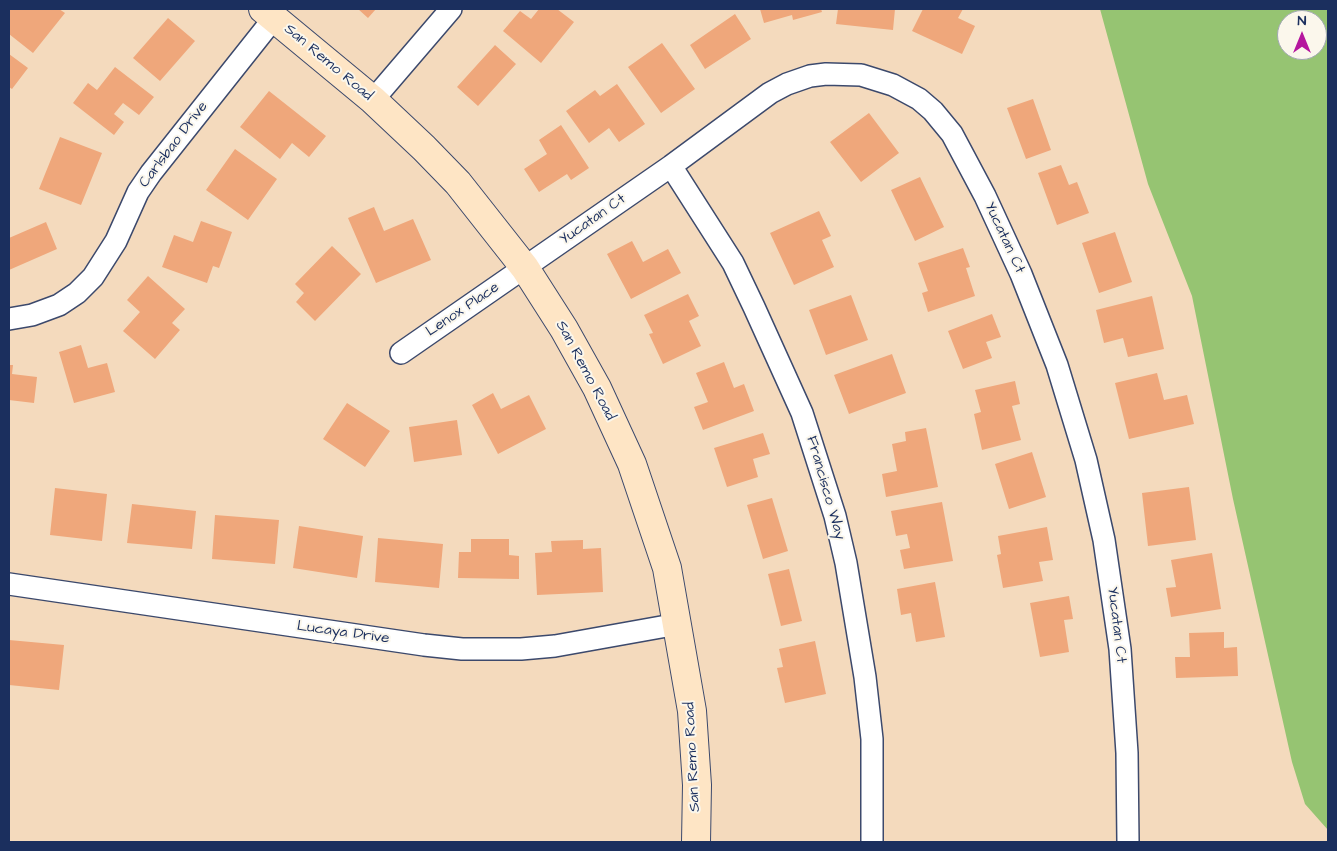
<!DOCTYPE html>
<style>
body{margin:0}
#map{position:relative;width:1337px;height:851px;overflow:hidden;background:#f4dabd;font-family:"Architects Daughter",sans-serif}
canvas{display:block}
.frame{position:absolute;inset:0;border:10px solid #1b2f5e;pointer-events:none}
.north{position:absolute;left:1277px;top:10px;width:50px;height:50px;box-sizing:border-box;background:#fbf7ec;border:1px solid #a1a7b3;border-radius:50%;rotate:0deg;font-size:14px;font-weight:700;line-height:20px;text-align:center;color:#1b2f5e}
.north::after{content:'';display:block;margin:auto;width:18px;height:22px;background:#b5179e;clip-path:polygon(50% 0,100% 100%,50% 72%,0 100%)}
</style>
<div id="map">
<canvas width="1337" height="851"></canvas>
<div class="frame"></div>
<div class="north">N</div>
</div>
<script>
const ctx = document.querySelector('canvas').getContext('2d');
ctx.lineJoin = 'round';
function paint(path, color) {
  ctx.fillStyle = color;
  ctx.fill(path, 'evenodd');
}
function poly(rows) {
  const path = new Path2D();
  for (const r of rows) {
    path.moveTo(r[0], r[1]);
    for (let i = 2; i < r.length; i += 2) path.lineTo(r[i], r[i + 1]);
  }
  return path;
}
function strokePath(path, color, width, dash) {
  ctx.strokeStyle = color;
  ctx.lineWidth = width;
  ctx.lineCap = dash ? 'butt' : 'round';
  ctx.setLineDash(dash || []);
  ctx.stroke(path);
}
function label(font, color, halo, rows, align = 'center') {
  ctx.font = font + ' "Architects Daughter",sans-serif';
  ctx.lineWidth = 4;
  ctx.setLineDash([]);
  ctx.textBaseline = 'middle';
  ctx.strokeStyle = halo;
  ctx.fillStyle = color;
  for (const [text, x, y, turn = 0] of rows) {
    ctx.save();
    ctx.translate(x, y);
    ctx.rotate((+turn || 0) * Math.PI / 180);
    ctx.textAlign = isNaN(turn) ? turn : align;
    if (halo) ctx.strokeText(text, 0, 0);
    ctx.fillText(text, 0, 0);
    ctx.restore();
  }
}
paint(poly([
 [1100,9,1328,9,1328,830,1305,804,1292,762,1233,499,1192,296,1148,184],
 [1287,20,1317,20,1317,50,1287,50]
]), '#96c472');
paint(poly([
 [10,9,59,9,65,13,33,53,9,34],
 [358,9,376,9,368,18],
 [539,9,557,9,574,22,541,63,503,31,520,11,531,19],
 [760,9,821,9,822,12,793,20,792,15,764,23],
 [838,9,895,9,893,30,836,24],
 [923,9,963,9,958,18,975,26,962,54,912,31],
 [735,14,751,39,705,69,690,45],
 [168,18,195,41,160,81,133,58],
 [662,43,695,89,661,113,628,67],
 [495,45,516,64,478,106,457,87],
 [9,54,28,68,12,89,9,87],
 [115,67,154,97,139,115,123,103,114,114,124,122,114,135,73,103,88,83,97,90],
 [617,84,645,124,619,142,609,128,589,143,566,111,595,90,600,96],
 [269,91,326,136,309,157,292,143,280,159,240,127],
 [1033,99,1051,150,1026,159,1007,108],
 [869,113,899,153,861,182,830,142],
 [561,125,589,168,571,180,567,174,539,192,524,169,547,154,539,140],
 [60,137,102,153,81,205,39,189],
 [235,149,277,179,248,220,206,190],
 [1061,165,1069,185,1077,182,1089,213,1057,225,1038,173],
 [920,177,944,227,915,241,891,190],
 [374,207,384,231,413,219,431,260,376,283,348,218],
 [819,211,831,236,822,240,834,267,794,285,770,233],
 [201,221,232,232,219,268,213,266,207,283,162,267,174,235,193,242],
 [46,222,57,249,9,270,9,238],
 [1115,232,1132,282,1099,293,1082,243],
 [632,241,643,262,668,249,681,273,631,299,607,254],
 [332,246,361,274,315,321,296,302,304,293,295,284],
 [963,248,970,267,966,268,975,296,928,312,922,293,928,291,918,263],
 [148,276,185,309,172,323,180,330,155,359,123,331,140,312,127,300],
 [688,294,699,316,689,321,701,346,663,364,649,334,653,333,644,315],
 [851,295,868,340,826,355,809,310],
 [1152,296,1164,349,1128,357,1123,338,1104,343,1096,310],
 [992,314,1001,337,986,342,992,358,963,369,948,331],
 [81,345,88,368,107,363,115,392,74,403,59,352],
 [892,354,906,393,849,414,834,375],
 [724,362,734,388,744,384,754,411,703,430,694,407,708,402,696,373],
 [9,365,13,365,12,374,37,377,34,403,9,400],
 [1157,373,1164,400,1187,395,1194,424,1129,439,1115,383],
 [1015,381,1020,404,1012,406,1021,440,982,450,974,414,981,412,975,390],
 [493,393,501,409,529,395,546,429,498,454,472,405],
 [347,403,390,431,365,467,323,439],
 [457,420,462,455,414,462,409,427],
 [926,428,938,487,886,497,882,474,897,471,892,444,906,441,905,432],
 [763,433,770,454,753,459,758,477,727,487,714,448],
 [1032,452,1046,497,1009,509,995,464],
 [1189,487,1196,540,1148,546,1142,493],
 [55,488,107,494,102,541,50,535],
 [772,498,788,551,763,559,747,505],
 [942,502,953,561,904,569,900,550,910,548,907,534,896,536,891,511],
 [132,504,196,511,192,549,127,543],
 [215,515,279,520,275,564,212,559],
 [299,526,363,536,357,578,293,568],
 [1047,527,1053,560,1039,562,1043,581,1003,588,997,555,1001,554,998,536],
 [378,538,443,544,439,588,375,582],
 [471,539,509,539,509,555,519,556,519,579,458,578,459,552,471,552],
 [583,540,583,549,601,548,603,592,537,595,535,553,552,552,551,541],
 [1212,553,1221,609,1171,617,1166,588,1176,587,1171,560],
 [789,569,802,621,781,626,768,574],
 [935,582,945,637,916,642,911,613,901,615,897,589],
 [1069,596,1073,619,1064,620,1069,652,1040,657,1030,603],
 [1224,632,1224,648,1237,647,1238,676,1176,678,1175,657,1190,657,1189,633],
 [9,640,64,645,59,690,9,685],
 [815,641,826,694,785,703,777,668,783,667,779,649]
]), '#efa77b');
const street = poly([
 [373,100,451,9],
 [671,166,733,263,754,307,802,413,835,516,846,563,865,677,872,739,872,842],
 [9,319,32,315,59,305,77,293,93,277,116,241,138,192,151,173,274,18],
 [401,353,671,166,770,93,787,84,810,76,826,74,861,75,893,85,919,99,933,111,952,134,985,196,1021,274,1057,365,1086,460,1104,540,1120,649,1127,753,1128,842],
 [9,584,424,645,462,649,521,649,555,646,678,624]
]);
const secondary = poly([
 [263,9,373,100,424,148,458,183,525,268,564,329,597,388,632,464,667,568,692,711,697,785,696,842]
]);
strokePath(street, '#3c496c', 24);
strokePath(secondary, '#3c496c', 30);
strokePath(street, '#fff', 21);
strokePath(secondary, '#fee5c5', 28);
label('15px', '#1b2f5e', '#fbf7ec', [
 ["San Remo Road",328,63,40],
 ["Carlsbao Drive",174,145,-53],
 ["Yucatan Ct",593,220,-35],
 ["Yucatan Ct",1004,238,65],
 ["Lenox Place",463,310,-34],
 ["San Remo Road",585,371,62],
 ["Francisco Way",825,488,74],
 ["Yucatan Ct",1116,625,83],
 ["Lucaya Drive",343,633,8],
 ["San Remo Road",693,757,-93]
]);
</script>
